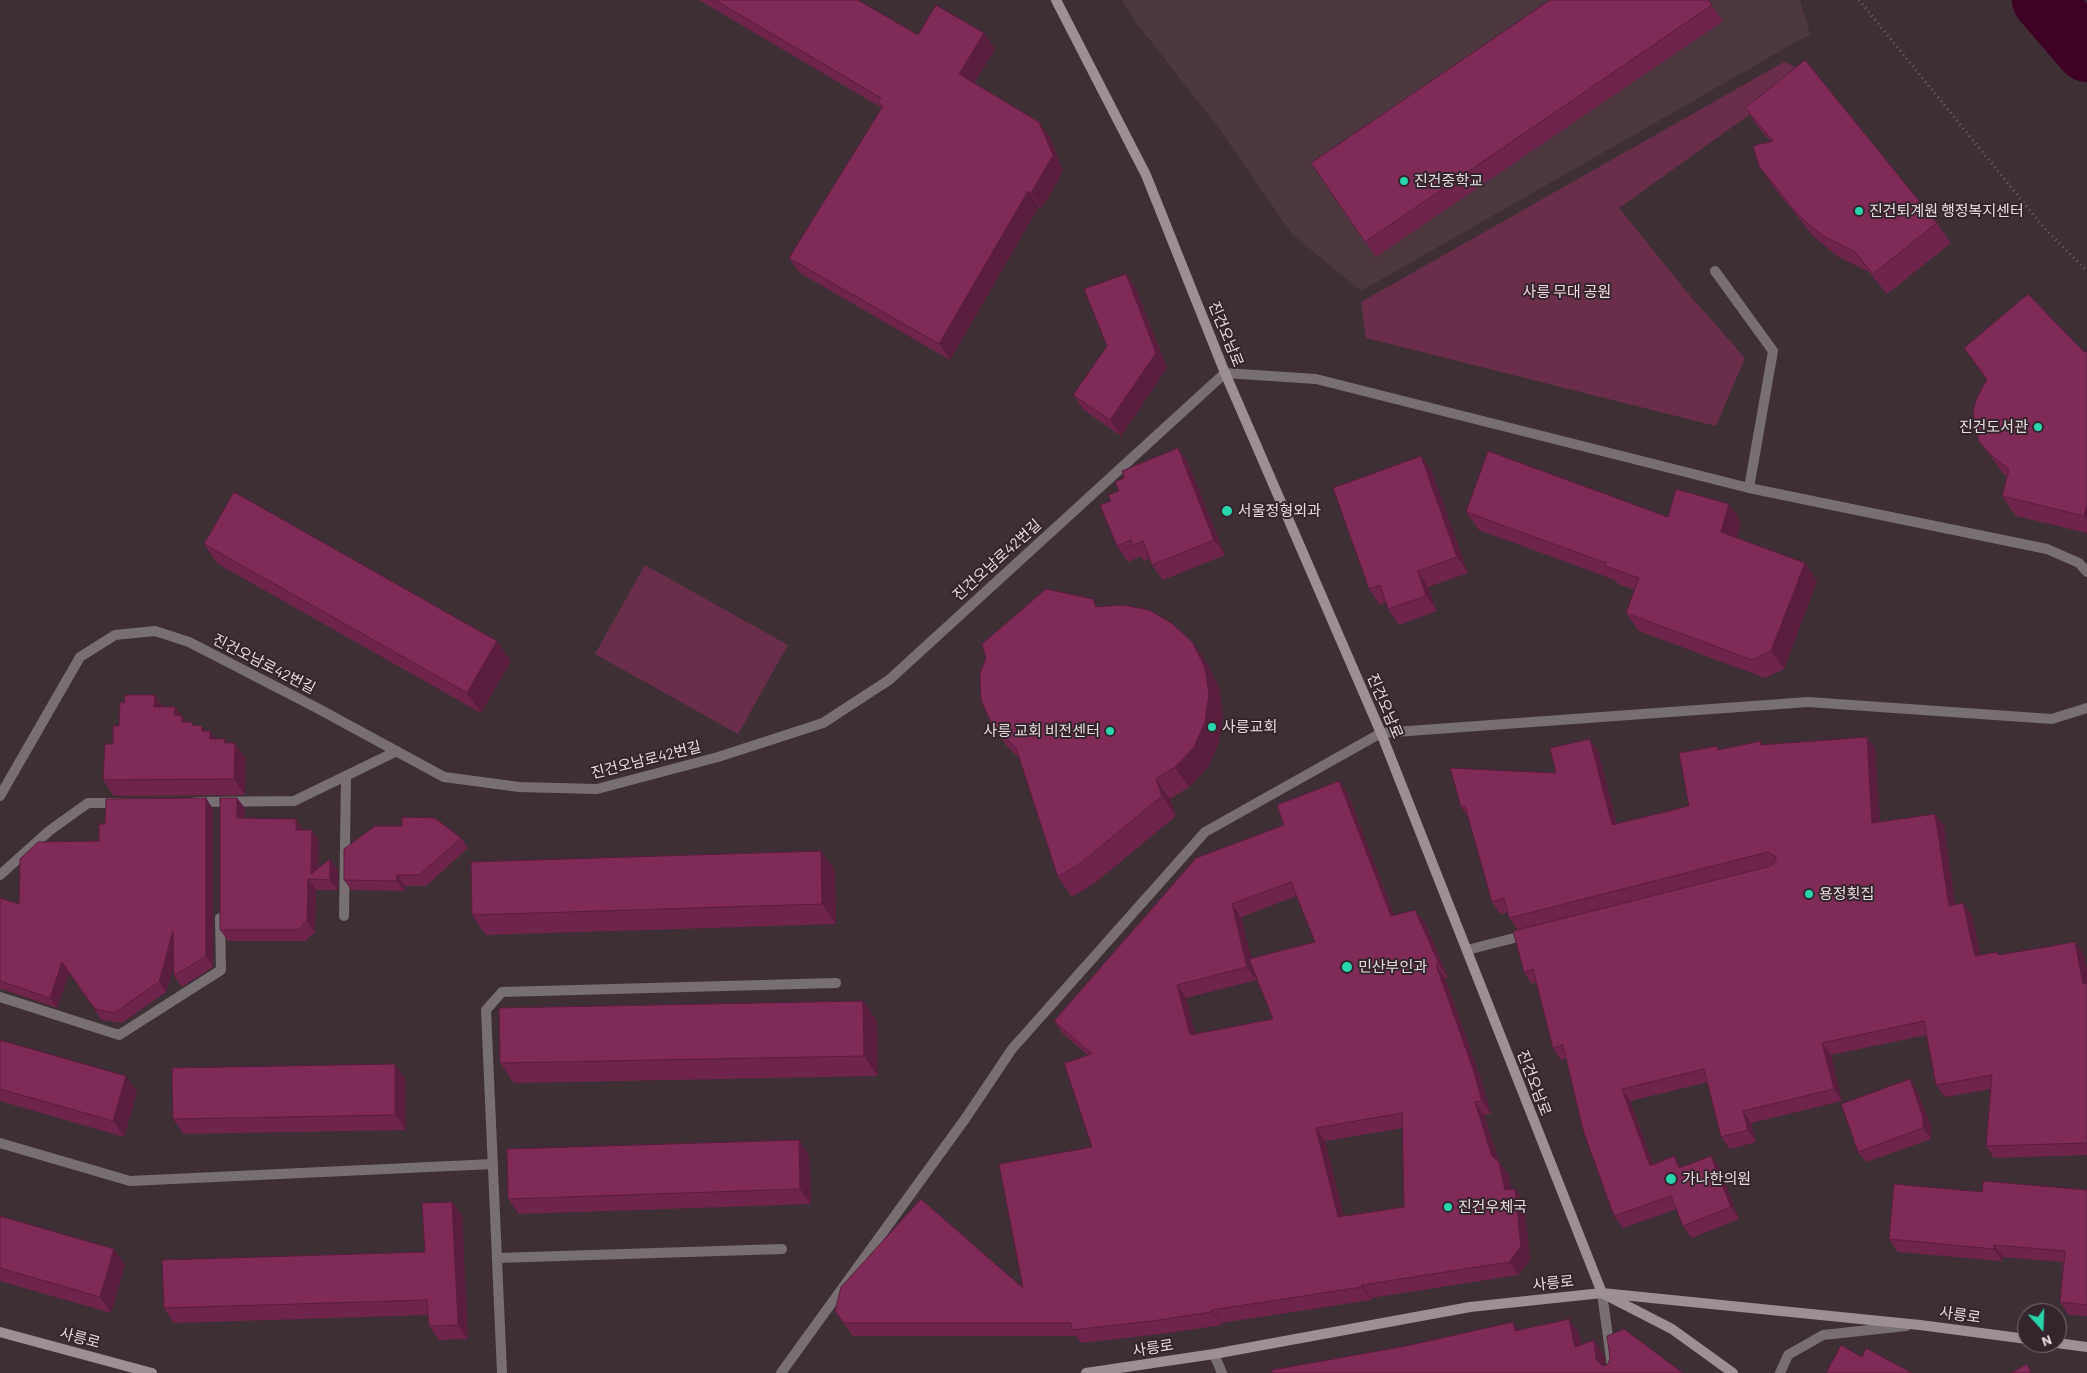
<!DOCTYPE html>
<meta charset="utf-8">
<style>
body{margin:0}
#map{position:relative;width:2087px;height:1373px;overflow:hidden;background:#3e2f35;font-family:Barlow,sans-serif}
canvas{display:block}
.north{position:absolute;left:2017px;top:1303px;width:50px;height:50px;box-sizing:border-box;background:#33252b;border:1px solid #7b6e73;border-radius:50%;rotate:160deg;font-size:14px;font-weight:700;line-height:20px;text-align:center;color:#e6dcdf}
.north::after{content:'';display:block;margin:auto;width:18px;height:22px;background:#28d5ad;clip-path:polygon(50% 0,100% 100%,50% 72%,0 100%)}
</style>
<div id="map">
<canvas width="2087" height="1373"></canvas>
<div class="north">N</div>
</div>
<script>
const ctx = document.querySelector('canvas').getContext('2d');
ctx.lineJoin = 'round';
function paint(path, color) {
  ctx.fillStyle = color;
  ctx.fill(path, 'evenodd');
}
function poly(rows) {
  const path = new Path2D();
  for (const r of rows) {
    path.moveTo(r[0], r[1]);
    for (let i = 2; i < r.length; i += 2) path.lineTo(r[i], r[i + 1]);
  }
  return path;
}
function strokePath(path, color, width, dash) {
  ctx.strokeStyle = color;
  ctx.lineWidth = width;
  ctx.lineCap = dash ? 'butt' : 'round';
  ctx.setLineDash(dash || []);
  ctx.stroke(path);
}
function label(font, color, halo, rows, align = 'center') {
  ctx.font = font + ' Barlow,"Noto Sans KR",sans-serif';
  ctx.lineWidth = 4;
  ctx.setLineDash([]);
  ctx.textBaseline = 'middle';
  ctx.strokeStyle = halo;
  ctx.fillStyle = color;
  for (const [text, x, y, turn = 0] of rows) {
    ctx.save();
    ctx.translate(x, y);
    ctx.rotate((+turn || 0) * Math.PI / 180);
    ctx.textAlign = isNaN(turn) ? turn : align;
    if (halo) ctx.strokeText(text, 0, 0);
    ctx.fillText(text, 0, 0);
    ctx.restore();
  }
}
paint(poly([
 [1122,0,1800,0,1810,34,1361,291,1292,234,1218,127,1135,21]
]), '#4d3840');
paint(poly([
 [1784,62,1809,72,1619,208,1691,297,1745,358,1716,426,1366,338,1361,302],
 [645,565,788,645,738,734,595,654]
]), '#6a2e4b');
strokePath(poly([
 [2043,0,2087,51]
]), '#3e0023', 62);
strokePath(poly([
 [1859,0,2045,229,2087,271]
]), '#716369', 3, [1, 4]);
strokePath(poly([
 [1715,271,1773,351,1749,488],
 [195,802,294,801,397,751],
 [0,875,49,831,88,803,120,803],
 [344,916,346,776],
 [1467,950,1526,935],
 [0,997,119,1035,221,970,220,918],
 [1602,1293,1613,1373]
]), '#776f72', 10);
strokePath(poly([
 [0,796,80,657,115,635,155,631,189,642,317,708,444,777,519,787,597,789,718,757,823,723,889,680,1225,373,1316,379,1749,488,2047,549,2079,563,2087,572],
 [0,1143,130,1181,493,1164],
 [497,1258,782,1249],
 [1214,1354,1222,1373],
 [502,1373,486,1010,502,992,836,983],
 [781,1373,965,1119,1012,1049,1205,832,1381,733,1808,702,2052,719,2087,708],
 [1780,1373,1788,1355,1823,1335,1906,1326]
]), '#776f72', 10);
strokePath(poly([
 [1056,0,1146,175,1225,373,1381,733,1602,1293,1672,1329,1733,1373],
 [0,1332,152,1373],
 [2057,1343,2087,1347],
 [1086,1373,1214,1354,1470,1307,1602,1293,1920,1325,2027,1339]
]), '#9d9095', 10);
paint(poly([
 [699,0,858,0,918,35,995,49,974,83,1050,137,1063,171,1042,208,1039,206,950,360,800,273,789,258,882,108],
 [1708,0,1723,21,1376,257,1311,163],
 [1745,108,1937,223,1951,243,1887,294,1869,272,1837,256,1813,236,1773,186,1759,166,1771,142,1759,128],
 [1126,274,1136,289,1167,368,1121,436,1084,410,1073,395,1107,346],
 [1964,348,2083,351,2087,352,2087,533,2016,516,2002,496,2007,477,2003,473,1979,441,1987,380],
 [1178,448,1188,463,1225,555,1163,580,1152,565,1150,558,1144,561,1141,556,1128,562,1117,546,1111,501,1119,491,1124,478],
 [1421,456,1432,472,1468,573,1428,587,1437,611,1399,625,1388,609,1386,602,1380,605,1369,589],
 [1466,512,1668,517,1741,522,1737,538,1817,581,1784,669,1765,678,1639,631,1626,613,1635,590,1618,584,1615,580,1479,530],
 [204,544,511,661,481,713,218,564],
 [1098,607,1207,663,1219,688,1223,714,1219,742,1208,767,1189,787,1170,799,1176,816,1096,882,1072,897,1058,877,1019,758,1006,745,992,725],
 [155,695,163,707,175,707,186,722,206,731,215,739,228,743,246,759,245,795,114,796,103,780,113,744,119,726,124,703],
 [1867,737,1875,749,1880,822,1935,814,1944,826,1955,905,1963,903,1972,915,1980,955,1997,952,1999,955,2084,954,2087,971,2087,1155,1994,1158,1986,1146,1991,1089,1945,1097,1936,1085,1926,1035,1831,1055,1842,1101,1751,1123,1756,1142,1730,1149,1721,1137,1708,1082,1630,1101,1653,1164,1674,1156,1681,1167,1720,1168,1739,1219,1692,1238,1683,1226,1677,1209,1623,1228,1614,1216,1566,1058,1561,1060,1553,1048,1536,982,1532,984,1524,972,1518,930,1509,918,1508,912,1500,914,1492,902,1468,817,1461,807,1556,773,1598,751,1617,824,1689,806,1719,749,1763,745],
 [1339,781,1348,794,1394,915,1415,910,1425,923,1448,977,1445,978,1482,1082,1491,1114,1484,1115,1499,1162,1509,1175,1511,1189,1515,1189,1524,1202,1530,1260,1518,1275,1371,1298,1371,1300,1221,1323,1222,1325,1161,1334,1081,1343,1076,1336,853,1336,835,1311,1023,1288,1092,1147,1088,1055,1063,1034,1054,1021,1284,825],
 [1297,896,1315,942,1251,958,1241,917],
 [1255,974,1273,1019,1195,1034,1186,998,1257,980],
 [1403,1128,1404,1207,1344,1217,1325,1141],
 [245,808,244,818,296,819,303,830,319,841,318,868,338,870,338,890,316,890,315,932,305,941,228,941,220,930],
 [213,809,213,967,182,987,174,976,174,965,166,992,122,1023,102,1020,69,973,57,1008,2,989,0,990,0,898,19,904,99,841,105,824],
 [461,838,468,848,426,886,405,886,405,891,351,890,344,880],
 [821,851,835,871,836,924,486,935,472,915],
 [863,1001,877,1021,878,1076,514,1083,500,1063],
 [0,1040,137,1092,124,1137,0,1101],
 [406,1080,406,1130,184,1134,173,1119],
 [1917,1090,1931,1127,1931,1139,1866,1162,1858,1152],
 [799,1140,809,1155,811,1204,519,1214,508,1199],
 [2087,1190,2087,1316,2069,1315,2060,1302,2063,1262,2003,1257,2002,1261,1898,1252,1889,1239,1982,1192],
 [452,1202,462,1216,468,1339,439,1340,429,1326,428,1315,174,1323,164,1308,425,1252],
 [0,1216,125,1265,111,1313,0,1281]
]), '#6e244b');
paint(poly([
 [984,33,995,49,970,90,959,74],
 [1039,122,1050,137,1063,171,1042,208,1031,193],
 [1028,191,1039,206,950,360,939,344],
 [1126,274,1136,289,1167,368,1121,436,1110,420],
 [1178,448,1188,463,1225,555,1214,540],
 [1421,456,1432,472,1468,573,1457,557],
 [1729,504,1741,522,1734,550,1721,532],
 [2087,505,2087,520,2084,516],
 [1805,563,1817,581,1784,669,1771,651],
 [1418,571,1428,587,1437,611,1426,596],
 [497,641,511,661,481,713,467,693],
 [1193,643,1207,663,1219,688,1223,714,1219,742,1208,767,1189,787,1175,767],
 [155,695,165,711,154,707],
 [175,707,182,717,182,716,193,731,174,715],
 [202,726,210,737,210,731,221,747,221,754,202,731],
 [1867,737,1875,749,1881,835,1872,823],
 [225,739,235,753,235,743,246,759,245,795,234,779,224,743],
 [1590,739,1598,751,1620,837,1612,825],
 [1156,779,1170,799,1176,816,1162,796],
 [1339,781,1348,794,1400,930,1391,916],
 [206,798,213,809,213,967,206,956],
 [237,798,245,808,244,828,237,818],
 [1935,814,1944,826,1957,919,1949,906],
 [296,819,303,830,296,830],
 [312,830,319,841,318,879,311,874],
 [821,851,835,871,836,924,822,904],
 [330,859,338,870,338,890,330,880],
 [397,875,405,886,405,891,397,881],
 [308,879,316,890,315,932,307,921],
 [1963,903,1972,915,1983,968,1975,956],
 [1232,904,1241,917,1257,980,1247,967],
 [1415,910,1425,923,1448,977,1439,964],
 [173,931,181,941,166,992,159,982],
 [2075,942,2084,954,2087,971,2087,990,2083,984],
 [62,962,69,973,57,1008,50,998],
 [1436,965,1445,978,1482,1082,1491,1114,1482,1101],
 [1177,985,1186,998,1199,1048,1190,1035],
 [863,1001,877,1021,878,1076,864,1056],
 [1822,1043,1831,1055,1842,1101,1834,1089],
 [395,1064,406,1080,406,1130,395,1115],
 [126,1076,137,1092,124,1137,113,1121],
 [1910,1079,1917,1090,1931,1127,1931,1139,1923,1128],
 [1622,1089,1630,1101,1658,1178,1650,1166],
 [1475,1102,1484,1115,1500,1163,1499,1162,1509,1175,1514,1203,1505,1190,1492,1156],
 [1743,1111,1751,1123,1756,1142,1748,1130],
 [1316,1128,1325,1141,1347,1230,1338,1217],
 [799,1140,809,1155,811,1204,800,1189],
 [1674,1156,1682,1168,1679,1168],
 [1711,1156,1720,1168,1739,1219,1731,1207],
 [1515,1189,1524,1202,1530,1260,1518,1275,1509,1262],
 [452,1202,462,1216,468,1339,458,1325],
 [1994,1245,2003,1257,2002,1261,1994,1249],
 [114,1249,125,1265,111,1313,100,1297],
 [1362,1285,1371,1298,1371,1300,1362,1287],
 [1212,1310,1221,1323,1222,1325,1212,1312],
 [1569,1319,1579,1333,1585,1361,1575,1347],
 [1513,1322,1523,1336,1515,1331],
 [1594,1340,1604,1355,1606,1373,1596,1360]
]), '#5a1d3d');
const building = poly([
 [715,0,858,0,918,35,936,5,984,33,959,74,1039,122,1053,155,1031,193,1028,191,939,344,789,258,883,106,878,103,881,98,715,0],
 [1550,0,1708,0,1712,5,1365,242,1311,163,1550,0],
 [1805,60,1937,223,1873,274,1855,252,1823,236,1799,216,1759,166,1753,146,1773,141,1745,108,1805,60],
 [1126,274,1156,353,1110,420,1073,395,1107,346,1084,289,1126,274],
 [2028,294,2083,351,2087,352,2087,505,2084,516,2002,496,2009,470,1989,453,1979,441,1973,413,1976,400,1987,379,1964,348,2028,294],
 [1178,448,1214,540,1152,565,1143,541,1133,545,1131,540,1117,546,1100,505,1111,501,1108,495,1119,491,1115,482,1124,478,1122,471,1178,448],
 [1488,451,1668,517,1676,489,1729,504,1721,532,1805,563,1771,651,1752,660,1626,613,1639,578,1605,566,1606,563,1466,512,1488,451],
 [1421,456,1457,557,1418,571,1426,596,1388,609,1380,585,1369,589,1333,488,1421,456],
 [234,492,497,641,467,693,204,544,234,492],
 [1046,589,1093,599,1096,607,1123,605,1149,610,1173,624,1193,643,1205,668,1209,694,1205,722,1194,747,1175,767,1156,779,1162,796,1082,862,1058,877,1016,748,992,725,981,700,980,673,986,658,982,644,1046,589],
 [125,695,155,695,154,707,175,707,174,715,182,716,182,722,192,722,192,725,202,726,202,731,210,731,210,739,225,739,224,743,235,743,234,779,103,780,105,744,113,744,113,726,119,726,120,702,124,703,125,695],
 [1867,737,1872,823,1935,814,1949,906,1963,903,1975,956,1997,952,1998,955,2075,942,2083,984,2087,983,2087,1143,1986,1146,1992,1075,1936,1085,1924,1021,1822,1043,1834,1089,1743,1111,1748,1130,1721,1137,1704,1069,1622,1089,1650,1166,1674,1156,1679,1168,1711,1156,1731,1207,1683,1226,1671,1196,1614,1216,1583,1130,1563,1045,1553,1048,1533,969,1524,972,1513,931,1771,866,1776,861,1776,857,1768,852,1509,918,1504,898,1492,902,1465,806,1461,807,1450,768,1556,773,1550,748,1590,739,1612,825,1689,806,1679,753,1717,746,1718,750,1761,741,1761,745,1867,737],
 [1339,781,1391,916,1415,910,1439,964,1436,965,1473,1069,1482,1101,1475,1102,1492,1156,1499,1162,1505,1190,1515,1189,1521,1247,1509,1262,1362,1285,1362,1287,1212,1310,1212,1312,1152,1321,1072,1330,1071,1323,844,1323,835,1311,841,1287,921,1199,1023,1288,999,1164,1092,1147,1064,1063,1092,1054,1054,1021,1196,858,1284,825,1277,805,1339,781],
 [1291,882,1315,942,1249,959,1273,1019,1190,1035,1177,985,1247,967,1232,904,1291,882],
 [1402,1113,1404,1207,1338,1217,1316,1128,1402,1113],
 [206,798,206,956,174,976,173,931,159,982,114,1013,95,1009,62,962,50,998,0,981,0,898,19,904,20,859,38,842,99,841,99,824,105,824,106,799,206,798],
 [220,798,237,798,237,818,296,819,296,830,312,830,311,874,330,859,330,880,308,879,307,921,298,930,220,930,220,798],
 [402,817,435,818,461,838,419,875,397,875,397,881,344,880,344,849,375,826,402,826,402,817],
 [821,851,822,904,472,915,471,862,821,851],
 [863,1001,864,1056,500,1063,499,1008,863,1001],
 [0,1040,126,1076,113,1121,0,1089,0,1040],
 [395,1064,395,1115,173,1119,172,1068,395,1064],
 [1910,1079,1923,1117,1923,1128,1858,1152,1841,1104,1910,1079],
 [799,1140,800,1189,508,1199,507,1149,799,1140],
 [1983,1181,2087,1190,2087,1305,2060,1302,2065,1251,1994,1245,1994,1249,1889,1239,1894,1184,1982,1192,1983,1181],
 [452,1202,458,1325,429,1326,427,1300,164,1308,162,1260,425,1252,422,1203,452,1202],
 [0,1216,114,1249,100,1297,0,1268,0,1216],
 [1569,1319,1575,1347,1594,1340,1596,1360,1603,1366,1608,1364,1610,1358,1607,1336,1624,1329,1683,1373,1272,1373,1272,1370,1406,1346,1513,1322,1515,1331,1569,1319],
 [1841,1345,1862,1357,1866,1348,1912,1373,1826,1373,1841,1345],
 [2027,1364,2031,1373,2011,1373,2027,1364]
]);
paint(building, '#802a57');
strokePath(building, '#5a1d3d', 1);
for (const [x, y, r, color] of [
 [1404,181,5,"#28d5ad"],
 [1859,211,5,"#28d5ad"],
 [2038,427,5,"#28d5ad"],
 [1227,511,6,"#28d5ad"],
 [1212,727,5,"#28d5ad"],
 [1110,731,5,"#28d5ad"],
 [1809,894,5,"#28d5ad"],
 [1347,967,6,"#28d5ad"],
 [1671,1179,6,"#28d5ad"],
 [1448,1207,5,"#28d5ad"]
]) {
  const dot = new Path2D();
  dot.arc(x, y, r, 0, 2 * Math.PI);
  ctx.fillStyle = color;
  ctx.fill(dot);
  strokePath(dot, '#33252b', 2);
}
label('15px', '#e6dcdf', '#33252b', [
 ["진건중학교",1414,181],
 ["진건퇴계원 행정복지센터",1869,211],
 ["진건도서관",2028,427,"right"],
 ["서울정형외과",1238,511],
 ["사릉교회",1222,727],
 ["사릉 교회 비전센터",1100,731,"right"],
 ["용정횟집",1819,894],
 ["민산부인과",1358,967],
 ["가나한의원",1682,1179],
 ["진건우체국",1458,1207]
], 'left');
label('15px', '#f4dae4', '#33252b', [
 ["사릉 무대 공원",1567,292]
]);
label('15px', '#e6dcdf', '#33252b', [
 ["진건오남로",1226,334,68],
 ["진건오남로42번길",997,560,-42],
 ["진건오남로42번길",264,664,27],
 ["진건오남로",1385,706,67],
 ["진건오남로42번길",646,760,-14],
 ["진건오남로",1534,1083,69],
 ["사릉로",1553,1283,-6],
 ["사릉로",1960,1315,8],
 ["사릉로",80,1338,15],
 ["사릉로",1153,1348,-9]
]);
</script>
